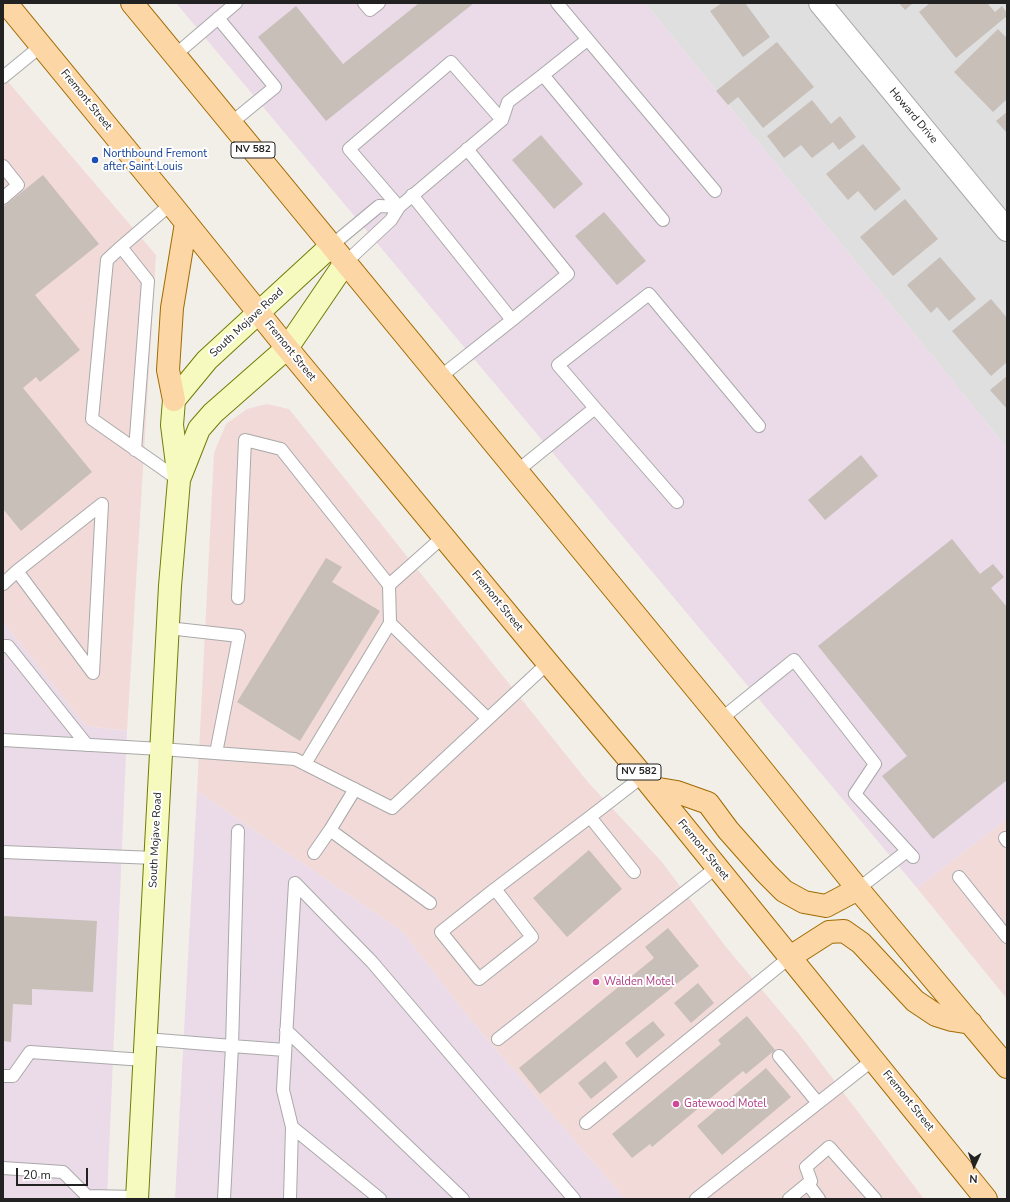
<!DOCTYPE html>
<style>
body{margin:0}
#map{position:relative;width:1010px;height:1202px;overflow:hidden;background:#f2efe9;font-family:"Nunito Sans",sans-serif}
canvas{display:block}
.frame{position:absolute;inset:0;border:4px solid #222;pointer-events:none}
.north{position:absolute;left:954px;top:1146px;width:40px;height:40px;-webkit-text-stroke:3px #fff;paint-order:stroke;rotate:183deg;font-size:11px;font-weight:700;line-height:16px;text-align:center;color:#222}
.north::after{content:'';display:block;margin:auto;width:14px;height:18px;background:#222;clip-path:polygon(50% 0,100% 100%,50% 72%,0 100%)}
.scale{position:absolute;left:16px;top:1168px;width:72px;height:18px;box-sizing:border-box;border:2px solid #222;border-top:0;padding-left:5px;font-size:12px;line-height:14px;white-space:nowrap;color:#222;-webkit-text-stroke:3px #fff;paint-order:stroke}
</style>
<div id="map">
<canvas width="1010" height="1202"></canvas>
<div class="frame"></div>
<div class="north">N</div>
<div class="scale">20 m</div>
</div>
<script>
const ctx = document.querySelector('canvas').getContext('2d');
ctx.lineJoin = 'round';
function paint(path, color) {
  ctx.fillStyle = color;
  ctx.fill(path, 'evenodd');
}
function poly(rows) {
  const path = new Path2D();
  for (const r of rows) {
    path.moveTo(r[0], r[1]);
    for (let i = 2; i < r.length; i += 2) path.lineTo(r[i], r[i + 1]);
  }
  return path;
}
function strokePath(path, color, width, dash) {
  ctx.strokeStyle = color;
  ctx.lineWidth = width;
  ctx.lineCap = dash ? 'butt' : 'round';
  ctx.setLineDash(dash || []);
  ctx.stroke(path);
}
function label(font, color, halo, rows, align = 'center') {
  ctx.font = font + ' "Nunito Sans",sans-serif';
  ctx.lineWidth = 4;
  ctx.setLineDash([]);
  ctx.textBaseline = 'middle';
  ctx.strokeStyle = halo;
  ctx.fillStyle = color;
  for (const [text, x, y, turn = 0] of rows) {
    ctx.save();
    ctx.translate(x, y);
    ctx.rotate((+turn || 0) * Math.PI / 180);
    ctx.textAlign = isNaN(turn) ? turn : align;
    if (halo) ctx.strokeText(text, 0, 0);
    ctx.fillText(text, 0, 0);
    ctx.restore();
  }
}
paint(poly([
 [645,3,1007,3,1007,448]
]), '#e0dfdf');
paint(poly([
 [3,76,156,255,127,731,86,726,3,622],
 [267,404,289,409,587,781,661,861,726,947,799,1034,924,1199,625,1199,469,1018,403,932,197,791,214,453,226,424,247,409],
 [1007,819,1007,999,917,888]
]), '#f2dad9');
paint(poly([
 [176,3,645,3,1007,448,1007,819,917,888],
 [3,622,86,726,127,731,107,1199,3,1199],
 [197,791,403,932,469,1018,625,1199,175,1199]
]), '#ebdbe8');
paint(poly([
 [419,3,474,3,326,121,258,37,296,6,343,64],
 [722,3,745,3,770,37,743,57,710,11],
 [899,3,913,3,905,10],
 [930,3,987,3,995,12,1002,6,1007,13,1007,16,956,58,919,12],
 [998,29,1007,38,1007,99,993,112,954,72],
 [777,42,814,87,763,128,738,97,728,105,716,91],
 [812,100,831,124,840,116,856,137,839,150,833,142,812,158,801,145,784,158,767,136],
 [1007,112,1007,133,996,121],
 [541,135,583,184,554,209,512,160],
 [863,144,901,189,875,211,858,191,848,200,826,174],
 [43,175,99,244,35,295,80,350,40,382,36,377,23,388,92,472,21,531,3,509,3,207],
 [905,199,938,239,893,276,860,237],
 [604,212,646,261,617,285,575,236],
 [940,257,976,299,949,321,937,307,931,313,907,285],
 [991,299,1007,318,1007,362,991,376,952,331],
 [1007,376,1007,409,990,390],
 [861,455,878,476,825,520,808,500],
 [952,539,980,574,993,564,1004,577,991,588,1007,607,1007,780,933,839,882,776,907,756,818,646],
 [326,558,342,567,332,582,380,611,300,741,237,702],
 [589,850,622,889,567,937,533,898],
 [3,916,97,921,93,992,32,989,32,1005,13,1004,11,1042,3,1041],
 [668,928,699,966,540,1094,519,1068,654,958,645,947],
 [698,983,714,1003,691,1023,674,1003],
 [747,1016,775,1050,746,1074,743,1071,652,1147,650,1144,632,1158,612,1134,721,1044,718,1040],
 [653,1021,665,1035,637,1058,625,1043],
 [605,1061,618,1077,591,1099,578,1083],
 [766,1068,791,1097,722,1155,697,1126]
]), '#c7bfb8');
const lane = poly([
 [364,3,370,10,379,3],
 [557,3,715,191],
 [218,18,275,87,231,123],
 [175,55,236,3],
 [543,75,587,40],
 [3,77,41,46],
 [3,166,18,185,3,198],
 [412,195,512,320,568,274,467,149],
 [171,204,121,247,107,260,92,419,179,480],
 [399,207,349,149,451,62,502,120],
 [332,245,379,206,399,207],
 [121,247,148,281,135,450],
 [345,263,391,220,399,207,502,120,508,102,543,75,663,220],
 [440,377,512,320],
 [595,408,558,365,649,294,759,426],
 [517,471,595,408,677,502],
 [3,584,17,571,102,504,93,673,17,571],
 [238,598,245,440,281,449,389,585,444,536],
 [390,623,487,718],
 [168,628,239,636,216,753],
 [3,646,8,646,87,745],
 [721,719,794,660,875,764,855,794,913,857],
 [3,740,161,749,295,759,392,808,548,663],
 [305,764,390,623,389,585],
 [590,817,634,872],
 [330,830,430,903],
 [238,831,232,1046,285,1050],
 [1005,838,1007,841],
 [3,852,155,858],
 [314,853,330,830,355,789],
 [959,877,1007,937],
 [495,889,532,937,479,979,441,932,495,889,590,817,643,776],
 [858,889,907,851],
 [286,1030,463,1199],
 [146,1039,232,1046,224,1199],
 [498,1039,717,867],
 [779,1056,818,1103],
 [3,1076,13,1076,30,1052,144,1060],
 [586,1123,790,957],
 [292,1127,380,1199],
 [3,1168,63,1172,87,1196],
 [808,1184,819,1199],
 [87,1199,87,1196,137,1197],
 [290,1199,292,1127,283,1090,295,883,372,962,574,1199],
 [696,1199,874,1059],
 [789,1199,811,1181,806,1167,829,1147,875,1199]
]);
const street = poly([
 [820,3,1007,230]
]);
const secondary = poly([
 [180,477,199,429,213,413,287,348,345,263],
 [137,1199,170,586,179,480,172,425,174,400,207,360,332,245]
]);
const primary = poly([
 [6,3,171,204,287,348,548,663,643,776,986,1199],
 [132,3,721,719,858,889,1007,1067],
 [174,400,168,370,172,308,186,223],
 [653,788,677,792,708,803,728,830,766,873,784,891,804,902,826,906,858,889],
 [790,957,829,932,844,931,861,943,915,1001,936,1015,952,1020,971,1023]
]);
strokePath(lane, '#a9a9a9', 14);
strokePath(street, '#a9a9a9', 24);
strokePath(secondary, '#707d05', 24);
strokePath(primary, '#a06b00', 24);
strokePath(lane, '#fff', 12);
strokePath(street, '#fff', 22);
strokePath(secondary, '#f7fabf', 22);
strokePath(primary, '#fcd6a4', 22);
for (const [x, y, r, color] of [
 [95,160,4,"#1a4fb4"],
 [596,982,4,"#d1479c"],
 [676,1104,4,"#d1479c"]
]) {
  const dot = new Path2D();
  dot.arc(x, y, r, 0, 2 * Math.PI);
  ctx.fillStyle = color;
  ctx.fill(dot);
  strokePath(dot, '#fff', 1.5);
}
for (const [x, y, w] of [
 [253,150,44],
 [639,772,44]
]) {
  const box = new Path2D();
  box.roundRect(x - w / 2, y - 8, w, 16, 3);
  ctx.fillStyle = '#fff';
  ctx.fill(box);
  strokePath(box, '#222', 1);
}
label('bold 10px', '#222', null, [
 ["NV 582",253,150],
 ["NV 582",639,772]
]);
label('11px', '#222', '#fff', [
 ["Fremont Street",86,100,51],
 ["Howard Drive",913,116,50],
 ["South Mojave Road",247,323,-43],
 ["Fremont Street",290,351,51],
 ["Fremont Street",497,601,51],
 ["South Mojave Road",156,840,-87],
 ["Fremont Street",703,850,51],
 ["Fremont Street",908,1101,51]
]);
label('11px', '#164399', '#fff', [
 ["Northbound Fremont",103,154],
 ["after Saint Louis",103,167]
], 'left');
label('11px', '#b23c85', '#fff', [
 ["Walden Motel",604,982],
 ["Gatewood Motel",684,1104]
], 'left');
</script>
